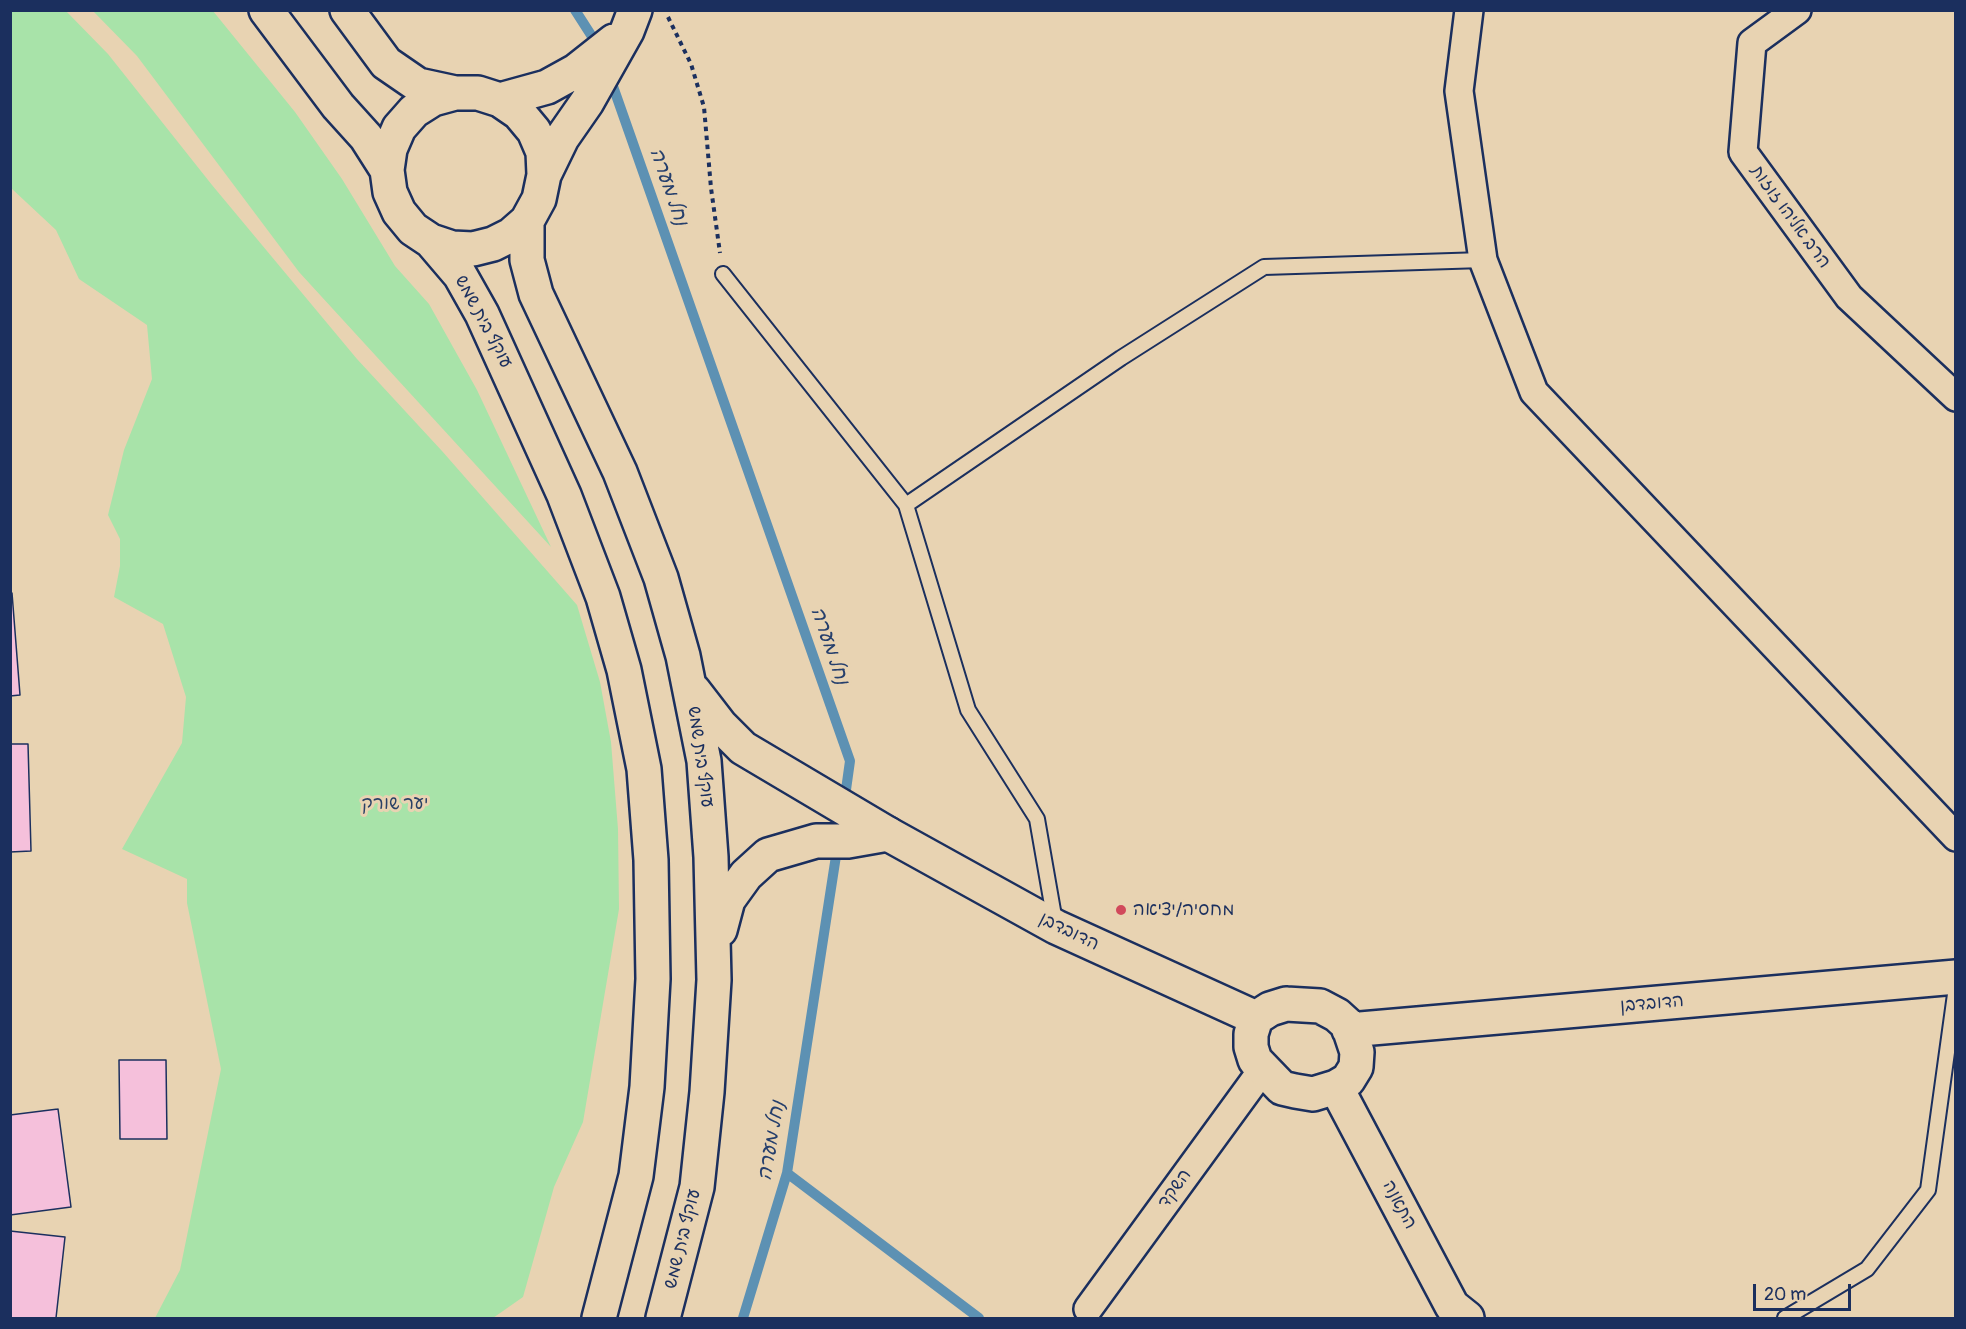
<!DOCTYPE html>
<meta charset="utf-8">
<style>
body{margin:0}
#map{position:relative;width:1966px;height:1329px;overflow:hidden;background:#e8d3b2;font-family:Pangolin,sans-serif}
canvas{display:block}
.frame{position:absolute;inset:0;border:12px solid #1b2f5e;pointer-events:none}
.scale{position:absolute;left:1753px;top:1284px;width:98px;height:27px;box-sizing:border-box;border:3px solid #1b2f5e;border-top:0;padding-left:8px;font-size:18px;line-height:21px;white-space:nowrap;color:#1b2f5e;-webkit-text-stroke:4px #e8d3b2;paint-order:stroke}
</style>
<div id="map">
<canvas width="1966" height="1329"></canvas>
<div class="frame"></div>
<div class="scale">20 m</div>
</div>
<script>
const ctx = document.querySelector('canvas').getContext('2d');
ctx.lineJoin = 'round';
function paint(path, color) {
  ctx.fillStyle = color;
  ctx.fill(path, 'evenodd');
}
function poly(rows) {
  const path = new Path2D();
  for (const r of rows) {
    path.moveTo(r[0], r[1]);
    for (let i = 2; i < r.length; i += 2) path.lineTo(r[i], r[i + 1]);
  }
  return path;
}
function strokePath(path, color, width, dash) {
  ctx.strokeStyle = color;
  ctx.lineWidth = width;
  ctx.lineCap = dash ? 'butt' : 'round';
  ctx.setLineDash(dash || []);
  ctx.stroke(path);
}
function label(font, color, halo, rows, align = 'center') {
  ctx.font = font + ' Pangolin,"Playpen Sans Hebrew",sans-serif';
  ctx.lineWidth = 6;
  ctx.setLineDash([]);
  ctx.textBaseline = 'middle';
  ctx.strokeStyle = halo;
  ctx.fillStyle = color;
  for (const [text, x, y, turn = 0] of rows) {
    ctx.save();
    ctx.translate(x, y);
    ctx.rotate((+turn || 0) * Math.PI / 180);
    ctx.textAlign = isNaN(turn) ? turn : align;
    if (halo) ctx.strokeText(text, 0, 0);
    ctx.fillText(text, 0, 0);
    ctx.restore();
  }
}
paint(poly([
 [10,11,66,11,108,54,212,185,357,359,442,451,577,605,600,682,611,742,618,829,619,909,583,1122,554,1187,523,1297,493,1318,155,1318,180,1270,221,1069,187,903,187,879,122,849,182,743,186,697,163,624,114,597,120,566,120,539,108,515,124,450,152,379,147,325,79,279,56,230,11,188],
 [93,11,213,11,295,112,342,179,395,266,429,304,477,390,551,547,299,272,137,56]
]), '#a8e3a9');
strokePath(poly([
 [575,10,600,49],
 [609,75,850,761,844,804],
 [787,1173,979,1318],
 [743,1318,787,1173,838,843]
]), '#5d91b3', 10);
const building = poly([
 [10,593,12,593,20,695,10,696,10,593],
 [10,744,28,744,31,851,10,852,10,744],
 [119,1060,166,1060,167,1139,120,1139,119,1060],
 [58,1109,71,1207,10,1215,10,1115,58,1109],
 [10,1231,65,1237,56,1318,10,1318,10,1231]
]);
paint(building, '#f5c0db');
strokePath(building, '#1b2f5e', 1.5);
const service = poly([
 [723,274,906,505,968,710,1037,819,1055,922],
 [906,505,1121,358,1264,267,1483,260],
 [1785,1318,1867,1269,1928,1190,1956,987]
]);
const minor = poly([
 [1469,10,1459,91,1483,260,1534,392,1956,837],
 [1797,10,1752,43,1743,152,1849,297,1956,397],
 [1088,1309,1263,1069]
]);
const tertiary = poly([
 [888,834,1056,927,1256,1018],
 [1286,1004,1320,1006,1337,1015,1348,1025,1357,1052,1356,1067,1348,1080,1336,1087,1313,1094,1295,1091,1282,1088,1255,1060,1251,1047,1251,1034,1256,1018,1270,1009,1286,1004],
 [1349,1030,1956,977],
 [1336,1087,1452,1306,1467,1318]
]);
const secondary = poly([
 [266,10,338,106,366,137,387,170],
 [347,10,386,63,418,85,455,93],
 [500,100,547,87,576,71,614,41],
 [544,175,543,152,534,131,519,113,500,100,478,93,455,93,433,99,414,111,399,128,390,149,387,170,390,192,399,212,413,229,431,241,452,248,473,249,493,244,511,235,527,221,539,199,544,175,562,138,587,102,627,31,635,10],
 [527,221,527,260,536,294,620,472,661,578,683,656,704,761,711,857,714,980,707,1092,697,1187,663,1318],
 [431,241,460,275,482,314,564,495,603,597,624,670,644,769,651,860,653,979,647,1087,636,1176,599,1318],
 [694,691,721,726,743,748,888,834],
 [720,930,728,900,746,875,768,855,816,841,848,841,888,834]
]);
strokePath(service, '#1b2f5e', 18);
strokePath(minor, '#1b2f5e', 32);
strokePath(tertiary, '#1b2f5e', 38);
strokePath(secondary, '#1b2f5e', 38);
strokePath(poly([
 [668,17,691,64,704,107,711,188,720,253]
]), '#1b2f5e', 4, [4.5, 4.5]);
strokePath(service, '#e8d3b2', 14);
strokePath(minor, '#e8d3b2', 27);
strokePath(tertiary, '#e8d3b2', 33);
strokePath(secondary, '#e8d3b2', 33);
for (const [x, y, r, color] of [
 [1121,910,6,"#d1495b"]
]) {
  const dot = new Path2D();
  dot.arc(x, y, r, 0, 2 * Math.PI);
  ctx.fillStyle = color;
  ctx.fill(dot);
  strokePath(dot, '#e8d3b2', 2);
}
label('18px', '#1b2f5e', '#e8d3b2', [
 ["הרב אליהו זוזות",1790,217,54],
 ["עוקף בית שמש",483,322,62],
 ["עוקף בית שמש",700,757,82],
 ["הדובדבן",1069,932,26],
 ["הדובדבן",1652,1004,-5],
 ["השקד",1175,1189,-54],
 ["התאנה",1399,1205,62],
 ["עוקף בית שמש",683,1239,-76]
]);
label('18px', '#294166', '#e8d3b2', [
 ["יער שורק",395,804]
]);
label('18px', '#1b2f5e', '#e8d3b2', [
 ["מחסיה/יציאה",1133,910]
], 'left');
label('italic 20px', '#263f6c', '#e8d3b2', [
 ["נחל מערה",668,187,71],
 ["נחל מערה",829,646,71],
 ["נחל מערה",772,1141,-80]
]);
</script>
